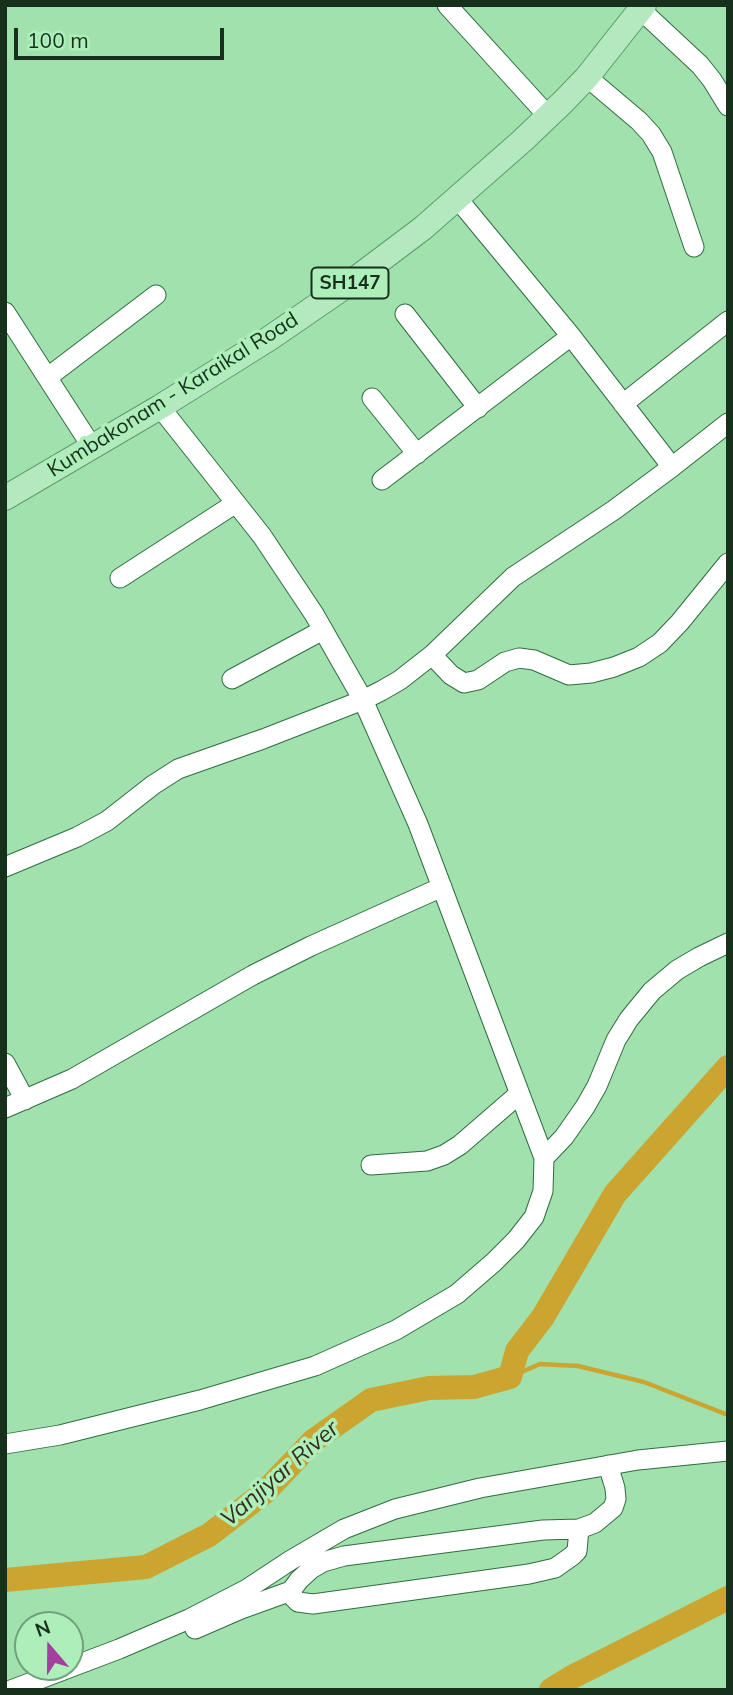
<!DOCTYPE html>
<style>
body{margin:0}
#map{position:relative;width:733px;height:1695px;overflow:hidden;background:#a0e1ad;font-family:Mulish,sans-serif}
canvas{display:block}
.frame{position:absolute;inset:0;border:7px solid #16301c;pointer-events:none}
.north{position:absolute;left:14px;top:1611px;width:70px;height:70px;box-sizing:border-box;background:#adeeba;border:2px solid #71a27b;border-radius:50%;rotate:340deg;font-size:19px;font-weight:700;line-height:28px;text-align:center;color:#16301c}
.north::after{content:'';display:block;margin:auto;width:24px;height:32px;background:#a63ea0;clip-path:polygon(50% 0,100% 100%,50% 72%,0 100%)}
.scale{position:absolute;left:14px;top:28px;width:210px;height:32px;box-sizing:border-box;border:4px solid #16301c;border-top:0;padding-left:9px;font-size:21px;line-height:24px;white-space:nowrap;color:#16301c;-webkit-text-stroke:5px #adeeba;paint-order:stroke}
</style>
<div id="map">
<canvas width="733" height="1695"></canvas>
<div class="frame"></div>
<div class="north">N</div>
<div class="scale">100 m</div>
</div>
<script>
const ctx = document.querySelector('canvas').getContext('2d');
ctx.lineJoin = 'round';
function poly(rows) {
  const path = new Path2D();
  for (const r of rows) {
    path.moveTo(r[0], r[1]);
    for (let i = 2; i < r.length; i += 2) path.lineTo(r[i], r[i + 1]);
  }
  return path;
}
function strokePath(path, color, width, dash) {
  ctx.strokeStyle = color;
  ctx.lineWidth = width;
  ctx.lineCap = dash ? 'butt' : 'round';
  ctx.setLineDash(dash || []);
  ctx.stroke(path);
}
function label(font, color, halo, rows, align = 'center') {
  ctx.font = font + ' Mulish,sans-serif';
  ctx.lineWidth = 7;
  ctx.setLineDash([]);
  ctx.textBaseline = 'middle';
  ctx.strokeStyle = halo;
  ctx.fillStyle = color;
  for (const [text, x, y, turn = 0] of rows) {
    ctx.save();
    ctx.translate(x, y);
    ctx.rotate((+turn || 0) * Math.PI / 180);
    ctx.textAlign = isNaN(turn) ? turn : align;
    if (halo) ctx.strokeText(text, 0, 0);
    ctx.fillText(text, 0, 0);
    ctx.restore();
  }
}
strokePath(poly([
 [510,1377,540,1364,578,1366,644,1382,728,1415]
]), '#cba52f', 4.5);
strokePath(poly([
 [5,1580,146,1567,209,1535,265,1492,313,1441,371,1400,429,1388,474,1387,510,1377,517,1351,543,1317,615,1194,728,1067],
 [551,1690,572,1677,728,1598]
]), '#cba52f', 24);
const minor = poly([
 [447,5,548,116],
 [641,10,700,65,712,80,728,106],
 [587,77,639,121,651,134,662,152,694,247],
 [457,198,571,336,672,467],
 [5,312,92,447],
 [405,314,478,408],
 [48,377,156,295],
 [372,398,417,454],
 [623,404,728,321],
 [382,480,571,336],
 [120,578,236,503],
 [432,655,451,675,464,683,478,680,505,662,519,658,534,660,569,675,591,673,614,667,639,657,660,643,680,622,728,563],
 [232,679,323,630],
 [5,867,77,837,107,821,153,785,178,769,263,739,363,700,381,691,400,680,432,655,513,577,614,510,672,467,728,423],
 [5,1063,25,1100],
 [5,1108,72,1079,253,975,311,946,442,887],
 [544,1158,564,1137,585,1107,597,1086,616,1040,629,1019,652,991,677,970,699,957,728,943],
 [371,1165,427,1161,444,1155,460,1145,519,1094],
 [5,1444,60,1435,200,1400,315,1366,396,1330,457,1294,494,1262,516,1240,534,1217,543,1191,544,1158,418,824,363,700,314,614,262,536,160,407],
 [291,1591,294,1598,298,1602,313,1604,529,1574,555,1568,572,1556,577,1551,579,1529],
 [195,1629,241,1609,291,1591,299,1580,311,1569,323,1562,344,1556,543,1530,579,1529,595,1523,613,1508,616,1499,615,1488,608,1465],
 [11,1690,119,1649,189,1619,247,1589,291,1560,344,1529,395,1509,480,1488,638,1460,728,1451]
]);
const major = poly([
 [5,498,160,407,270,338,350,283,423,228,522,141,563,102,587,77,644,5]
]);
strokePath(minor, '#2f6d40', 21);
strokePath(major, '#5c9e6b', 26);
strokePath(minor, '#fff', 19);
strokePath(major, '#b4e9c0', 24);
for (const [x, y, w] of [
 [350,283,77]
]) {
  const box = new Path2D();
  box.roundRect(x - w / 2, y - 15.5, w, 31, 5);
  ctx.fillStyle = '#adeeba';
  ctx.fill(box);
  strokePath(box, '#16301c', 2);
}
label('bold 19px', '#16301c', null, [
 ["SH147",350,283]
]);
label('21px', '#16301c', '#adeeba', [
 ["Kumbakonam - Karaikal Road",173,395,-32]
]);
label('italic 23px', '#352e1b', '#adeeba', [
 ["Vanjiyar River",280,1474,-41]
]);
</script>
